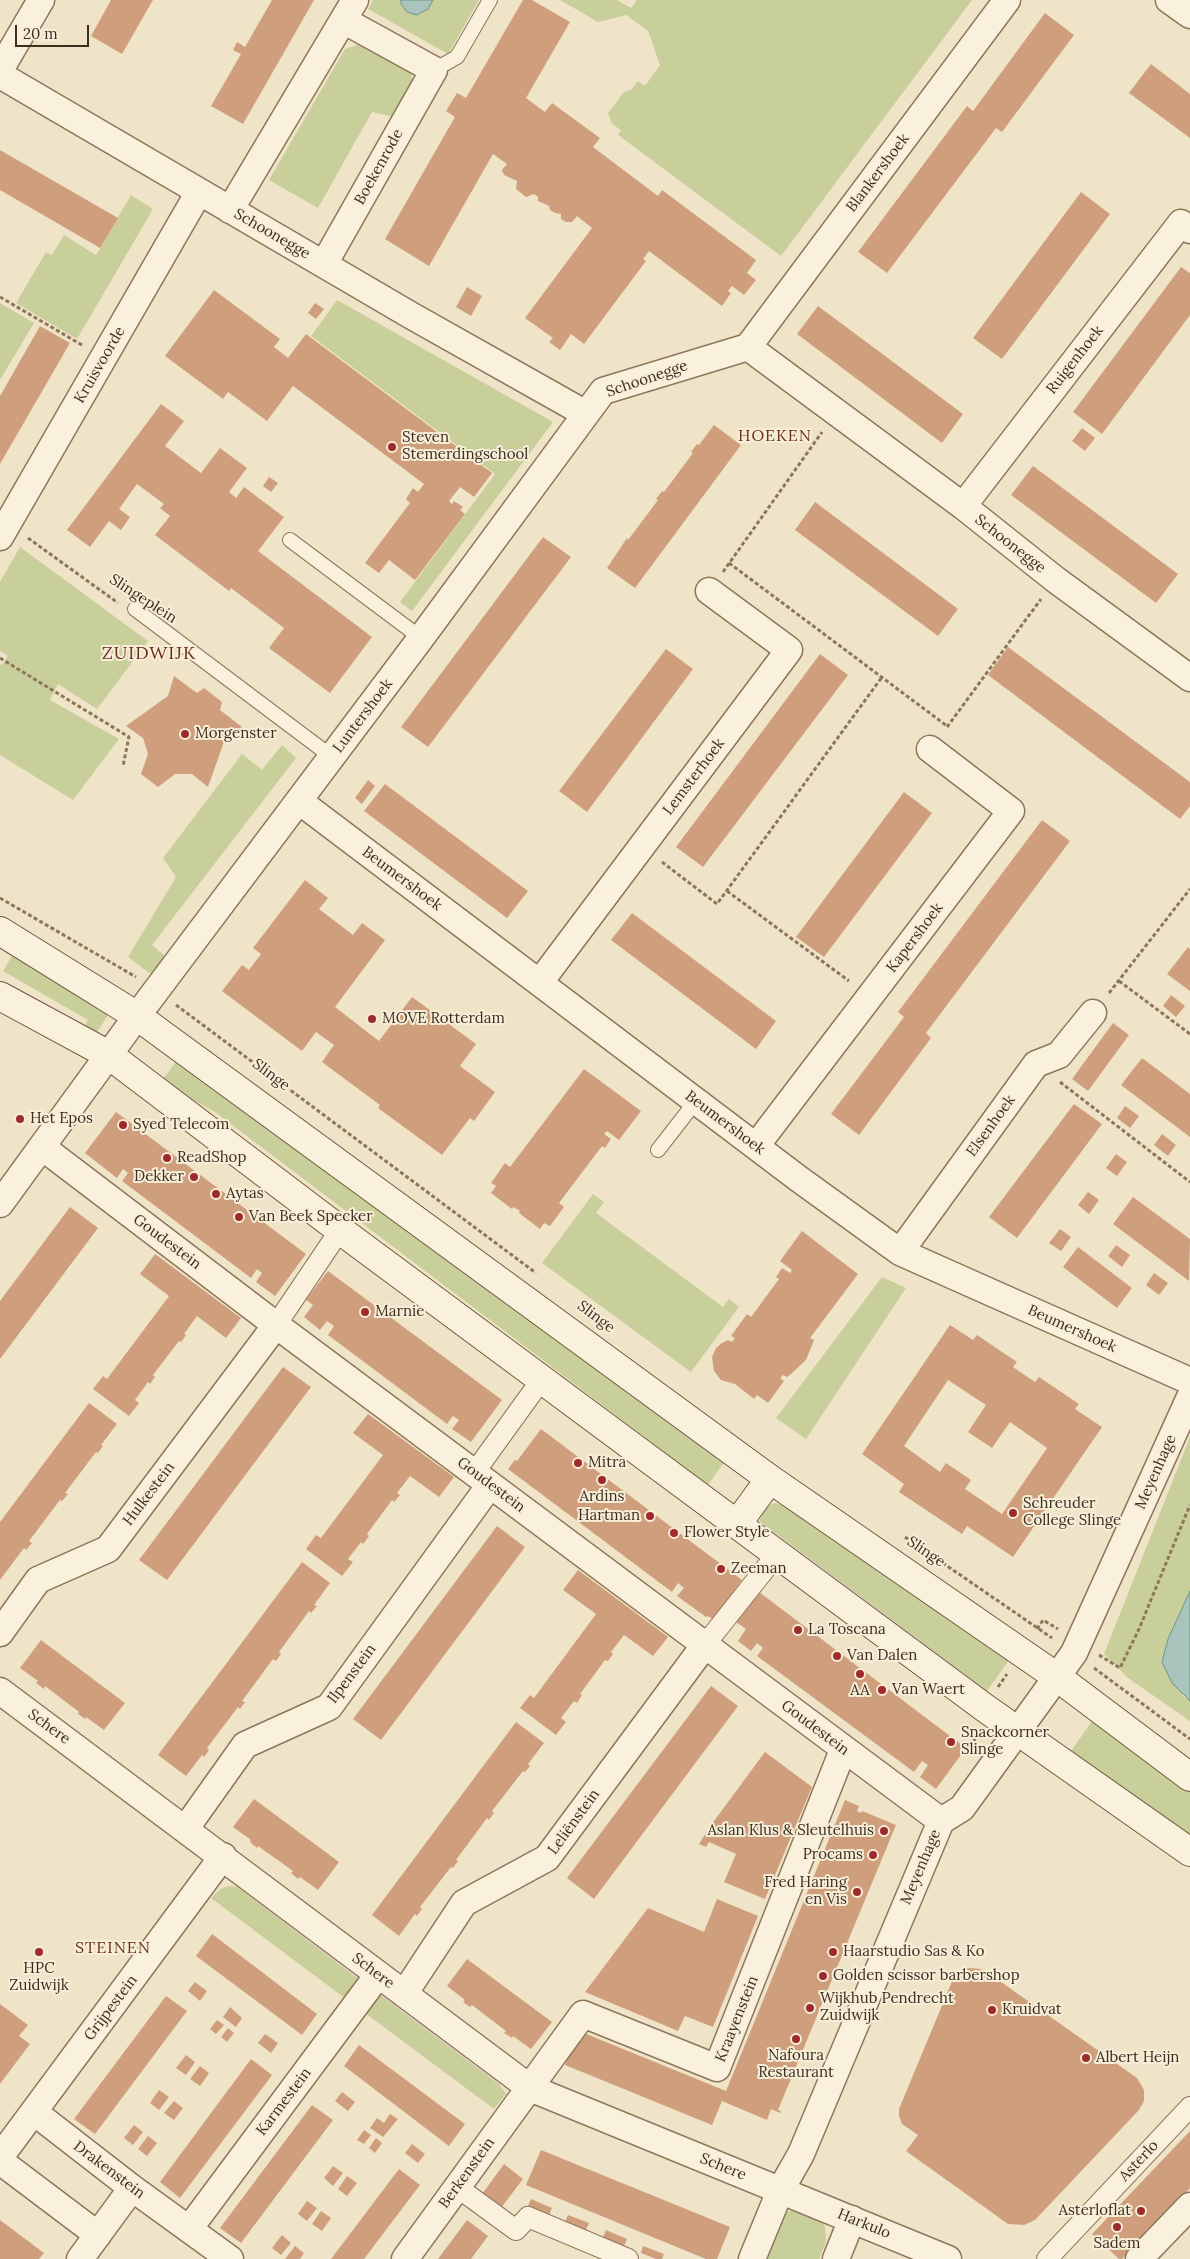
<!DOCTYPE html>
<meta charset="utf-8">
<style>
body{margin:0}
#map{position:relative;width:1190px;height:2259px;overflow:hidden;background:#f0e4c8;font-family:Lora,serif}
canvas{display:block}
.scale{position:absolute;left:15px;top:25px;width:74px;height:22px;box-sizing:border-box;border:2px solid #3d2e20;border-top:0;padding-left:6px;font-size:15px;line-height:18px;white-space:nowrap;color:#3d2e20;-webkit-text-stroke:4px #f7eed8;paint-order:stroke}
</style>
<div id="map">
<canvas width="1190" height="2259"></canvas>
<div class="scale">20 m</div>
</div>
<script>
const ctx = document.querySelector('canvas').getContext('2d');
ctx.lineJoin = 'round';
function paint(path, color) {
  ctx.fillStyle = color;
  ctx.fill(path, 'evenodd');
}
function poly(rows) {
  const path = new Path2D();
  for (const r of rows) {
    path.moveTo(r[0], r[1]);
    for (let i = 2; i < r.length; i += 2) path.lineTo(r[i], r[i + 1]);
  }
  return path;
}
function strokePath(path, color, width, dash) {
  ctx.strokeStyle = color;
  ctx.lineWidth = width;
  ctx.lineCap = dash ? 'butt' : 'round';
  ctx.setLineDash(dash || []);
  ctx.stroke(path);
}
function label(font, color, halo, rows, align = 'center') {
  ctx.font = font + ' Lora,serif';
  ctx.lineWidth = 4;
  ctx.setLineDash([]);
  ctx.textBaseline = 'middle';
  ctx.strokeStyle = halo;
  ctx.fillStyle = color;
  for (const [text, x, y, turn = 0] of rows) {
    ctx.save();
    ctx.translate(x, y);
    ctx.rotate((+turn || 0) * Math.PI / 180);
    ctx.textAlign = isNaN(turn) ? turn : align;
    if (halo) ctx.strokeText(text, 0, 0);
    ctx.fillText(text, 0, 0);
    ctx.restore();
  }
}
paint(poly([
 [373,0,401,0,401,5,428,9,433,0,479,0,448,54,368,9],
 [560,0,617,0,631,8,637,0,972,0,781,256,618,135,621,130,612,124,608,113,624,92,632,89,638,81,645,86,660,65,648,31,626,15,598,22],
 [363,43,409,68,414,84,395,117,372,112,318,208,269,180,345,49],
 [131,195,153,209,77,339,16,303,46,252,52,255,64,235,96,255],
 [337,300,553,422,412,611,400,602,495,474,311,336],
 [0,303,34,323,0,380],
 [20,547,148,641,97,709,58,684,50,700,119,739,73,800,0,755,0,664,2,665,8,656,0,651,0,582],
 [282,745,296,758,152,945,166,957,152,975,128,957,176,877,163,858,242,754,262,770],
 [15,951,108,1009,108,1015,97,1032,89,1033,82,1030,88,1020,3,971],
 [181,1055,725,1461,708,1485,215,1112,161,1082],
 [593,1194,604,1202,596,1213,723,1307,729,1299,739,1307,691,1372,542,1263],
 [882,1277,906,1288,806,1439,776,1418],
 [1190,1437,1190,1591,1168,1639,1183,1696,1190,1701,1190,1721,1128,1678,1104,1654],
 [774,1503,787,1505,1010,1659,987,1691,759,1521,766,1508],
 [1094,1718,1190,1790,1190,1844,1067,1757],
 [228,1886,237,1887,364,1983,350,2002,211,1898,220,1889],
 [379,1994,499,2084,506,2094,494,2109,365,2013],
 [793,2210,815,2216,825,2226,826,2242,819,2259,761,2259,782,2214]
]), '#c9cf9b');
const water = poly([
 [401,0,433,0,428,9,417,15,407,12,401,4,401,0],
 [1190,1591,1190,1701,1172,1683,1162,1662,1168,1639,1190,1591]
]);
paint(water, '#a9c4bc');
strokePath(water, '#6f938a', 1);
paint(poly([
 [111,0,153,0,122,54,91,36],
 [272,0,314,0,243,124,211,106,241,54,233,50,237,42,245,47],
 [523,0,532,0,570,22,526,98,545,112,552,103,600,138,593,147,658,196,662,190,756,260,747,273,756,280,744,295,732,286,728,291,731,293,722,306,649,251,643,259,646,261,584,344,571,334,560,350,549,342,553,338,525,318,592,228,577,216,572,222,566,222,561,219,561,214,555,213,550,210,549,206,538,201,538,197,534,194,526,197,516,189,517,181,504,175,502,170,507,164,493,154,429,266,385,239,455,117,446,111,457,93,466,98],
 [1045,13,1074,35,1002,132,996,128,887,273,858,252,967,106,973,111],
 [1151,64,1190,94,1190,138,1129,93],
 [0,150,118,218,100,248,0,190],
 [1081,192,1110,214,1002,359,973,338],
 [1181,267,1190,273,1190,315,1102,434,1073,412],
 [467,287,482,296,471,316,456,307],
 [214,290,280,339,274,347,288,358,306,334,492,473,474,497,460,487,449,501,452,504,454,501,463,507,460,510,465,514,415,580,389,560,379,573,365,563,410,503,406,499,413,488,418,492,424,484,293,386,267,421,228,392,223,399,165,356],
 [315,303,324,309,316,319,308,313],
 [818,306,963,414,942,443,797,334],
 [40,326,70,343,0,464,0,396],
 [161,404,184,421,165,446,201,473,220,448,247,468,229,492,236,498,244,487,284,517,258,551,372,637,330,693,269,648,284,628,231,588,229,591,155,535,170,516,160,508,164,504,137,484,119,509,130,517,121,530,109,521,90,547,67,530],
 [714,425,741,445,635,588,607,568,627,538,628,540,658,500,656,499,662,491,664,492,693,453,691,452,697,444,699,445],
 [1082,428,1095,438,1085,451,1072,441],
 [1033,466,1178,574,1156,603,1011,495],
 [269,477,278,483,271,492,263,486],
 [815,502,958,609,938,636,795,530],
 [543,537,571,557,428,747,401,727],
 [1008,647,1190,782,1190,806,1180,819,988,675],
 [666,649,693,669,587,812,559,791],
 [820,654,848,675,703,867,676,847],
 [174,676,197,693,204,688,222,702,220,710,242,727,225,739,208,787,192,774,175,774,158,787,141,774,148,754,143,738,126,726,168,696],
 [368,780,375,786,362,804,355,798],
 [385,784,528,891,507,918,364,811],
 [904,792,932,813,824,957,796,937],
 [1042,820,1070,841,926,1033,931,1038,859,1135,831,1114,904,1017,898,1012],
 [305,880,328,898,319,909,353,935,362,923,385,940,335,1007,379,1041,412,997,476,1044,460,1066,495,1092,474,1121,470,1118,442,1155,378,1108,380,1105,322,1062,334,1045,316,1032,302,1051,222,991,242,965,249,970,261,954,253,948],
 [632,913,776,1021,756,1049,611,940],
 [1188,947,1190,949,1190,991,1167,974],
 [1171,995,1185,1006,1176,1017,1163,1006],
 [1113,1023,1129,1035,1088,1091,1072,1079],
 [1142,1058,1190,1094,1190,1137,1121,1085],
 [584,1069,641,1111,619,1140,607,1131,604,1134,611,1139,605,1148,602,1146,559,1203,564,1207,550,1226,544,1223,540,1229,519,1213,520,1211,513,1207,512,1209,491,1193,496,1186,491,1183,505,1163,510,1167],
 [1074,1104,1102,1124,1017,1238,989,1217],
 [1125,1106,1139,1116,1130,1128,1117,1118],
 [116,1112,306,1254,275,1296,256,1282,262,1273,257,1269,251,1278,122,1181,128,1173,123,1169,117,1178,85,1153],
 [1162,1134,1176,1145,1168,1156,1154,1145],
 [1116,1154,1127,1162,1117,1176,1106,1168],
 [1088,1192,1099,1200,1089,1214,1078,1205],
 [1133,1197,1190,1239,1189,1281,1113,1224],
 [70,1207,98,1228,0,1359,0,1301],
 [1060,1229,1071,1237,1061,1251,1049,1243],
 [802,1231,858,1274,810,1338,814,1340,806,1360,791,1374,787,1377,783,1375,780,1378,784,1381,768,1403,757,1395,754,1399,735,1384,721,1380,714,1371,712,1357,716,1348,722,1343,728,1340,732,1342,735,1338,731,1336,747,1314,751,1317,779,1279,776,1277,782,1268,790,1273,792,1270,780,1261],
 [1116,1245,1130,1255,1122,1267,1108,1256],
 [1078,1247,1132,1288,1117,1308,1063,1267],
 [155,1254,241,1318,226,1338,197,1316,184,1334,186,1335,181,1342,179,1341,153,1375,155,1377,150,1384,148,1382,135,1400,139,1403,129,1416,93,1389,103,1376,107,1379,169,1296,140,1274],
 [328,1271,502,1400,471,1442,452,1429,459,1420,453,1416,447,1424,328,1335,334,1326,327,1321,320,1330,304,1317,313,1305,306,1300],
 [1154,1273,1168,1283,1159,1295,1146,1285],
 [950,1325,973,1340,977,1335,1017,1362,1013,1367,1035,1382,1039,1377,1079,1404,1075,1409,1102,1427,1013,1557,967,1526,962,1534,899,1492,904,1484,862,1454],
 [948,1380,986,1405,968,1432,992,1448,1010,1422,1047,1448,1002,1514,965,1489,971,1480,946,1463,940,1472,904,1446],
 [283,1367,311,1387,167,1580,139,1560],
 [89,1403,117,1424,101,1445,103,1446,98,1453,96,1452,65,1493,68,1494,62,1501,60,1500,29,1541,32,1543,26,1550,24,1548,0,1580,0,1522],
 [368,1414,454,1477,439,1497,410,1476,397,1493,400,1495,394,1502,392,1500,367,1534,369,1536,363,1544,361,1542,348,1559,353,1562,342,1576,306,1549,316,1535,321,1538,383,1455,353,1433],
 [541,1429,742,1580,713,1619,707,1616,706,1617,677,1596,684,1588,678,1583,672,1592,508,1469,515,1460,517,1461],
 [497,1526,525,1547,381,1740,353,1719],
 [302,1562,330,1583,314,1605,317,1606,311,1613,309,1611,279,1652,281,1654,276,1661,273,1659,242,1701,245,1702,240,1709,238,1707,207,1748,209,1750,204,1757,202,1755,186,1776,158,1755],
 [578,1570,668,1637,653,1656,624,1635,611,1652,613,1654,608,1661,605,1660,580,1694,582,1695,577,1703,574,1701,561,1718,566,1722,556,1735,520,1708,530,1695,534,1698,596,1614,563,1590],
 [759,1592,966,1748,936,1789,920,1777,928,1765,922,1761,914,1772,757,1656,763,1648,757,1643,751,1651,738,1641,746,1629,736,1622],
 [41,1640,125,1703,104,1730,86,1717,85,1719,78,1714,79,1712,45,1686,44,1689,36,1683,38,1681,20,1668],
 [711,1686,738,1706,594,1899,567,1878],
 [516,1722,544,1743,528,1764,530,1766,525,1772,523,1771,492,1811,494,1813,489,1820,487,1818,456,1860,458,1861,453,1868,451,1867,420,1907,422,1909,417,1916,415,1914,399,1936,372,1915],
 [765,1752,812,1787,765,1899,724,1882,736,1854,709,1842,706,1847,699,1844,711,1825],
 [254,1799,339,1862,318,1890,300,1877,298,1879,291,1873,293,1871,258,1846,257,1848,250,1842,251,1840,233,1827],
 [845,1800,859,1806,857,1811,861,1813,862,1811,896,1825,778,2110,781,2111,780,2113,771,2109,767,2120,722,2101,712,2125,565,2065,579,2031,726,2091],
 [717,1899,758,1916,713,2027,685,2016,678,2031,585,1992,648,1908,704,1932],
 [212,1934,317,2014,302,2035,196,1956],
 [467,1959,552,2022,531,2049,513,2036,512,2038,504,2033,506,2031,472,2005,470,2007,463,2002,465,2000,447,1986],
 [969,1968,981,1969,994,1977,1137,2078,1144,2090,1144,2101,1139,2110,1035,2220,1024,2225,1008,2224,906,2151,918,2135,902,2124,899,2116,899,2109,953,1979,960,1971],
 [195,1982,207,1991,200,2001,188,1991],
 [166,1996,187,2011,95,2134,74,2119],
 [0,2004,28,2025,19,2036,30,2044,0,2084],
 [230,2007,242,2018,236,2027,223,2017],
 [217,2020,224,2025,216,2034,210,2029],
 [228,2028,234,2033,227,2042,221,2037],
 [265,2034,278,2043,271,2053,258,2043],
 [359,2045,465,2124,449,2146,344,2066],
 [186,2055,195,2062,186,2075,176,2068],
 [251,2059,272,2075,180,2198,160,2182],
 [200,2066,209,2073,200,2086,190,2079],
 [159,2090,169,2097,159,2110,150,2103],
 [342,2092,355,2102,348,2111,335,2101],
 [174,2101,183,2108,174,2120,164,2113],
 [312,2105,333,2120,241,2243,220,2228],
 [390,2114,398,2119,383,2137,370,2128,377,2118,384,2123],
 [134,2125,143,2132,133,2145,124,2138],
 [364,2130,371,2135,364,2144,357,2140],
 [1190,2131,1190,2188,1122,2259,1119,2259,1092,2234],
 [148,2136,157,2143,147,2156,138,2149],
 [376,2138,382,2143,375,2153,369,2148],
 [412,2144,425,2154,418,2163,405,2153],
 [541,2150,730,2227,717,2259,706,2259,526,2185],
 [504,2164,523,2179,501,2208,482,2194],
 [333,2166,343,2173,333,2186,324,2178],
 [399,2169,420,2185,367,2255,364,2259,331,2259],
 [347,2176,357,2183,347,2196,338,2189],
 [531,2199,552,2208,549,2215,528,2206],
 [307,2201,317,2208,307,2221,298,2214],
 [321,2211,331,2218,322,2231,312,2224],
 [568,2215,589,2223,586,2230,565,2222],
 [0,2220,44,2253,39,2259,0,2259],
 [467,2220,488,2236,471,2259,438,2259],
 [606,2230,627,2239,624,2246,603,2237],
 [282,2235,291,2243,281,2255,272,2248],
 [295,2246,304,2253,300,2259,285,2259],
 [643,2246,664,2254,662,2259,656,2259,641,2253]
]), '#cf9f7d');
const service = poly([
 [434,70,457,57,490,0],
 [290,540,421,638],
 [135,609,332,757],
 [658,1150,696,1101]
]);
const pedestrian = poly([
 [276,1325,340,1230],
 [474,1473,542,1379],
 [704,1646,777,1554],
 [457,2187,516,2230,528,2217,628,2259],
 [1047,2259,1190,2107]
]);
const minor = poly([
 [1169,0,1190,15],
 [0,70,41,0],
 [0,75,412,316,586,414],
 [230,210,355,0],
 [324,264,434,70,343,20],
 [748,347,1007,0],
 [963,506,1181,223,1190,230],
 [0,537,199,192],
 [299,801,799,1179,900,1252,1190,1381],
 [540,982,789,650,709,591],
 [756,1146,1011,811,930,749],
 [42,1147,276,1325,941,1821],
 [0,1204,137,1016,421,638,603,391,748,347,963,506,1056,580,1190,678],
 [900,1252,1036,1064,1059,1055,1093,1013],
 [0,1633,38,1580,108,1549,276,1325],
 [0,1691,530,2088,948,2259],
 [186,1828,245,1745,329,1707,490,1485],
 [404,1994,464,1903,547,1858,704,1646],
 [34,2112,132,2188,230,2259],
 [0,2157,223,1856],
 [0,2161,98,2235],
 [189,2229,378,1975],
 [80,2259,132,2188],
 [405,2259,583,2014,717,2068,843,1750],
 [752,2259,780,2191,801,2154,941,1821,962,1808,1074,1653,1190,1397],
 [836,2259,852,2219],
 [1139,2259,1190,2206]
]);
const secondary = poly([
 [0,931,137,1016,770,1479,1057,1677,1190,1777],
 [0,996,109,1055,340,1230,777,1554,985,1708,1190,1852],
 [737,1524,770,1479]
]);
strokePath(service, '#8d765c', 16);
strokePath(pedestrian, '#8d765c', 22);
strokePath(minor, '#8d765c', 29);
strokePath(secondary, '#6f573f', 30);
strokePath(poly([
 [0,297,82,345],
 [28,538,118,603],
 [729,563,947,726],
 [723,572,822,432],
 [0,658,129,737,123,766],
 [947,727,1041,599],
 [662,862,717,904,882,677],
 [727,891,849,981],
 [0,898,136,977],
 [1119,981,1190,1034],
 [1109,993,1190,889],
 [176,1005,536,1273],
 [1060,1082,1190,1182],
 [905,1537,1052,1638],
 [1037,1629,1043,1620,1058,1629],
 [1099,1655,1120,1668,1139,1629,1190,1505],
 [1094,1668,1190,1739],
 [998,1687,1007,1674],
 [972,1731,976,1746]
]), '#8d765c', 3, [4, 2.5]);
strokePath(service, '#faf1dc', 14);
strokePath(pedestrian, '#faf1dc', 20);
strokePath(minor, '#faf1dc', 26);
strokePath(secondary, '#faf1dc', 28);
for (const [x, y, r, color] of [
 [392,447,5,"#9e2a2b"],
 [185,734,5,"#9e2a2b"],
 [372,1019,5,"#9e2a2b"],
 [20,1119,5,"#9e2a2b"],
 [123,1125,5,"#9e2a2b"],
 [167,1158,5,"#9e2a2b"],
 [194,1177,5,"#9e2a2b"],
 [216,1194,5,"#9e2a2b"],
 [239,1217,5,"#9e2a2b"],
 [365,1312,5,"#9e2a2b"],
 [578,1463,5,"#9e2a2b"],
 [602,1480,5,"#9e2a2b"],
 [1013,1513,5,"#9e2a2b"],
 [650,1516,5,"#9e2a2b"],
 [674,1533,5,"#9e2a2b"],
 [721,1569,5,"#9e2a2b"],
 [798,1630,5,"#9e2a2b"],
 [837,1656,5,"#9e2a2b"],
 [860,1674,5,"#9e2a2b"],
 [882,1690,5,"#9e2a2b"],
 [951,1742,5,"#9e2a2b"],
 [884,1831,5,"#9e2a2b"],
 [873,1855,5,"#9e2a2b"],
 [857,1892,5,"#9e2a2b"],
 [39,1952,5,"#9e2a2b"],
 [833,1952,5,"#9e2a2b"],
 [823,1976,5,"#9e2a2b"],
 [810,2008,5,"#9e2a2b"],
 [992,2010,5,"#9e2a2b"],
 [796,2039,5,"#9e2a2b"],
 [1086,2058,5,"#9e2a2b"],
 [1141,2211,5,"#9e2a2b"],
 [1117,2227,5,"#9e2a2b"]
]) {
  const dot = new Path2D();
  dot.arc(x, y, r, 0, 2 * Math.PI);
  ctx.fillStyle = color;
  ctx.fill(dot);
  strokePath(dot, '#f7eed8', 2);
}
label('15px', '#3d2e20', '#f7eed8', [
 ["Boekenrode",379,167,-61],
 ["Blankershoek",878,173,-53],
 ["Schoonegge",272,234,30],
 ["Ruigenhoek",1075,360,-52],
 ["Kruisvoorde",100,365,-60],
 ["Schoonegge",647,379,-19],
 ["Schoonegge",1010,544,38],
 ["Slingeplein",143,599,33],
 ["Luntershoek",363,716,-53],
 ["Lemsterhoek",694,777,-53],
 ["Beumershoek",402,879,37],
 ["Kapershoek",915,938,-53],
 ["Slinge",271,1075,37],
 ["Beumershoek",725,1123,37],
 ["Elsenhoek",991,1126,-54],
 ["Goudestein",167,1242,37],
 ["Slinge",596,1317,37],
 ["Beumershoek",1072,1329,24],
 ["Meyenhage",1156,1472,-66],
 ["Goudestein",491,1485,37],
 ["Hulkestein",149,1494,-53],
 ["Slinge",926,1552,34],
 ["Ilpenstein",352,1674,-53],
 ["Schere",49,1727,36],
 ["Goudestein",815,1728,37],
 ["Leliënstein",574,1822,-54],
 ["Meyenhage",921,1867,-67],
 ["Schere",373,1971,37],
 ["Grijpestein",111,2008,-53],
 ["Kraayenstein",737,2019,-68],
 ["Karmestein",284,2102,-53],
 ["Asterlo",1139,2161,-47],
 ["Schere",723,2167,22],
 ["Drakenstein",109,2170,37],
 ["Berkenstein",467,2173,-54],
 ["Harkulo",864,2224,22]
]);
label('15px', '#3d2e20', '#f7eed8', [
 ["Steven",402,438],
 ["Stemerdingschool",402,455],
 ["Morgenster",195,734],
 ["MOVE Rotterdam",382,1019],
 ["Het Epos",30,1119],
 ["Syed Telecom",133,1125],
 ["ReadShop",177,1158],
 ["Dekker",184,1177,"right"],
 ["Aytas",226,1194],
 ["Van Beek Specker",249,1217],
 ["Marnie",375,1312],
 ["Mitra",588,1463],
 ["Ardins",602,1497,"center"],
 ["Schreuder",1023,1504],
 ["College Slinge",1023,1521],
 ["Hartman",640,1516,"right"],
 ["Flower Style",684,1533],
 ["Zeeman",731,1569],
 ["La Toscana",808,1630],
 ["Van Dalen",847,1656],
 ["Van Waert",892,1690],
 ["AA",860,1691,"center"],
 ["Snackcorner",961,1733],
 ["Slinge",961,1750],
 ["Aslan Klus & Sleutelhuis",874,1831,"right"],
 ["Procams",863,1855,"right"],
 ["Fred Haring",847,1883,"right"],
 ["en Vis",847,1900,"right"],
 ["Haarstudio Sas & Ko",843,1952],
 ["HPC",39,1969,"center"],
 ["Zuidwijk",39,1986,"center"],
 ["Golden scissor barbershop",833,1976],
 ["Wijkhub Pendrecht",820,1999],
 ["Zuidwijk",820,2016],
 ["Kruidvat",1002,2010],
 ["Nafoura",796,2056,"center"],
 ["Restaurant",796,2073,"center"],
 ["Albert Heijn",1096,2058],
 ["Asterloflat",1131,2211,"right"],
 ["Sadem",1117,2244,"center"]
], 'left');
ctx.letterSpacing = '1px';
label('16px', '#6b2e1e', '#f7eed8', [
 ["HOEKEN",775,436],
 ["STEINEN",113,1948]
]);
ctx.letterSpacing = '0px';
ctx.letterSpacing = '1px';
label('18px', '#6b2e1e', '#f7eed8', [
 ["ZUIDWIJK",149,654]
]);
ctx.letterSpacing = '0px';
</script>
